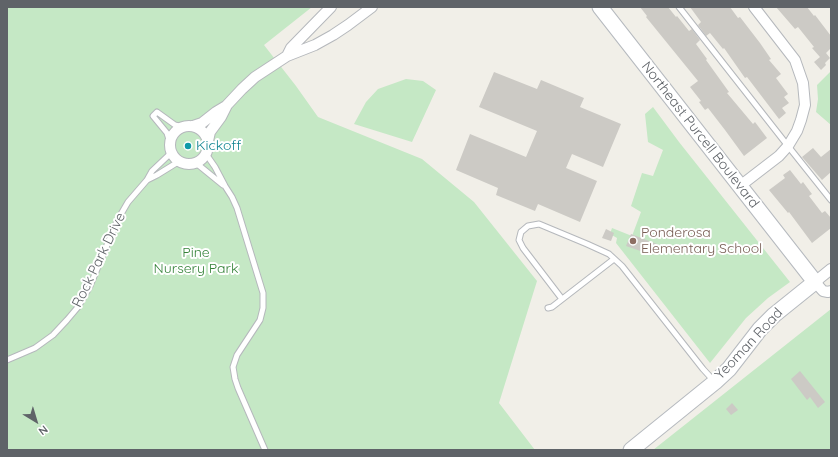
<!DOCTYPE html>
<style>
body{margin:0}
#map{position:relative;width:838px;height:457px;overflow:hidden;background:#f1efe8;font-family:Quicksand,sans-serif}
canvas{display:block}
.frame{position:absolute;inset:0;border:8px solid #5f6368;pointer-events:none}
.north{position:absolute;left:16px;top:401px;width:40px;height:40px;-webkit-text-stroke:3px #fff;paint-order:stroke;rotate:142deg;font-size:11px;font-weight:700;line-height:16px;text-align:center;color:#5f6368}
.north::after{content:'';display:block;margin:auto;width:14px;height:18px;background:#5f6368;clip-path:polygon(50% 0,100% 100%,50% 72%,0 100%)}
</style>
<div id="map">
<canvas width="838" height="457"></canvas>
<div class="frame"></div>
<div class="north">N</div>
</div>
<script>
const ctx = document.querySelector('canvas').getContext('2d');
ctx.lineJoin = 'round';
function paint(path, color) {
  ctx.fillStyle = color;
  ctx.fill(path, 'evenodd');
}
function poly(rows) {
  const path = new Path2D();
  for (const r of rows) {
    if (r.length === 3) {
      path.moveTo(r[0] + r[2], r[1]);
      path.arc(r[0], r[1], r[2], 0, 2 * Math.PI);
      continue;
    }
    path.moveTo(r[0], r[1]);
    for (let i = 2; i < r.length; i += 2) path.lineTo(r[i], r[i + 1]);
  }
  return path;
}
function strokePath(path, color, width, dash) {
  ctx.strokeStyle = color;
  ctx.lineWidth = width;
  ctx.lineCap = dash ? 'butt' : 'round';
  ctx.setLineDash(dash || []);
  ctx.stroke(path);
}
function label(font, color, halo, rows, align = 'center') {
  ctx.font = font + ' Quicksand,sans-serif';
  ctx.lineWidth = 4;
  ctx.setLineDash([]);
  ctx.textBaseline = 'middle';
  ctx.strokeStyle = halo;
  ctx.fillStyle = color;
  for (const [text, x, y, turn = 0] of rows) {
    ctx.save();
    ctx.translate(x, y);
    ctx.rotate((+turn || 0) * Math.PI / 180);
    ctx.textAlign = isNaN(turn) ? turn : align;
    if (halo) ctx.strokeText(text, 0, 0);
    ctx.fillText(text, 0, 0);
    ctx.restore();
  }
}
paint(poly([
 [7,7,312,7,264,45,296,86,318,117,422,159,474,202,537,281,499,403,535,450,7,450],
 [831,71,831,125,816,112,818,99,817,85],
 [406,79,423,81,436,90,412,142,354,124,366,102,378,89],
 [653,107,679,142,790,282,768,298,746,318,710,363,616,243,617,238,610,234,612,228,632,236,641,212,631,206,642,173,653,176,663,150,648,142,645,114],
 [831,309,831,450,653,450]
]), '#c5e8c5');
paint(poly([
 [640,7,668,7,676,17,677,16,689,31,692,29,700,40,696,44,707,59,706,60,729,92,727,93,753,124,755,122,767,138,744,156,725,130,708,108,705,110,699,102,701,101,690,87,698,81,646,17,647,16],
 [690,7,730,7,738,18,740,17,760,43,771,59,769,60,781,74,776,78,788,94,784,97,789,103,782,108,786,113,779,119,747,77,745,78,724,48,723,49,710,33,706,36,698,25,701,22],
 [776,7,807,7,814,16,815,15,831,36,831,48,826,53,830,58,825,63,826,65,821,70,814,62,820,57,812,48,814,47,798,27,795,29],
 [494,72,537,89,541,80,584,98,580,107,621,124,603,167,572,154,566,168,597,181,580,222,538,204,535,211,496,195,498,188,456,170,470,134,526,157,537,131,479,107],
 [813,148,821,157,831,149,831,172,822,180,802,157],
 [790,170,801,184,803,182,812,194,809,196,822,213,825,211,831,218,831,228,812,243,789,212,788,213,769,190,785,178,783,175],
 [606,229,614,233,611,241,602,238],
 [631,234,657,244,652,255,626,246],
 [800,371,825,402,818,408,810,397,807,400,791,379],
 [732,403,738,410,731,415,726,409]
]), '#cccac5');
const lane = poly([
 [679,7,788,146,831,200],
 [170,143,167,133,153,116,157,112,175,125,183,127],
 [206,154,215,167,225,186,232,197,237,208,263,293,263,308,260,320,237,355,233,367,235,379,238,388,265,450],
 [196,163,223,185],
 [147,180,157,175,178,162],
 [562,299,523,248,519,240,521,232,528,226,539,224,587,244,609,254,622,266,703,369,714,381],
 [548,308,552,307,614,259],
 [7,360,35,348,53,335,67,320,78,307,90,286,117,221,128,202,147,180,152,171,171,153]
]);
const street = poly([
 [287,56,291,48,331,7],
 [189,145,19],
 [193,126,202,123,216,112,226,106],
 [208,141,210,132,221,117,227,105,242,89,255,77,287,56,315,45,333,35,348,25,372,7],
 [740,186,779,156,788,146,797,131,801,120,805,105,803,83,795,60,754,7],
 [831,269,815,282,823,291,828,292,831,291]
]);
const secondary = poly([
 [600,7,815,282,774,315,760,329,729,369,715,382,631,450]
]);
strokePath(lane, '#b5b8bc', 7);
strokePath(street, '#b5b8bc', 12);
strokePath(secondary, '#b6babf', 17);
strokePath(lane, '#fff', 5);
strokePath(street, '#fff', 10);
strokePath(secondary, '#fff', 15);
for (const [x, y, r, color] of [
 [188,146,4,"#0f9aa8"],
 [633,241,4,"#8d6e63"]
]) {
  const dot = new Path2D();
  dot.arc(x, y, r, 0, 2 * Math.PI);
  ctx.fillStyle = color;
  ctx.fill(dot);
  strokePath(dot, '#fff', 1.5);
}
label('14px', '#5f6368', '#fff', [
 ["Northeast Purcell Boulevard",700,135,52],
 ["Rock Park Drive",99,260,-64],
 ["Yeoman Road",749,344,-47]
]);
label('14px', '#0d838f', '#fff', [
 ["Kickoff",196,146]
], 'left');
label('14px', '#785e54', '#fff', [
 ["Ponderosa",641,233],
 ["Elementary School",641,249]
], 'left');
label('14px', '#348238', '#fff', [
 ["Pine",196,253],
 ["Nursery Park",196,269]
]);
</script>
